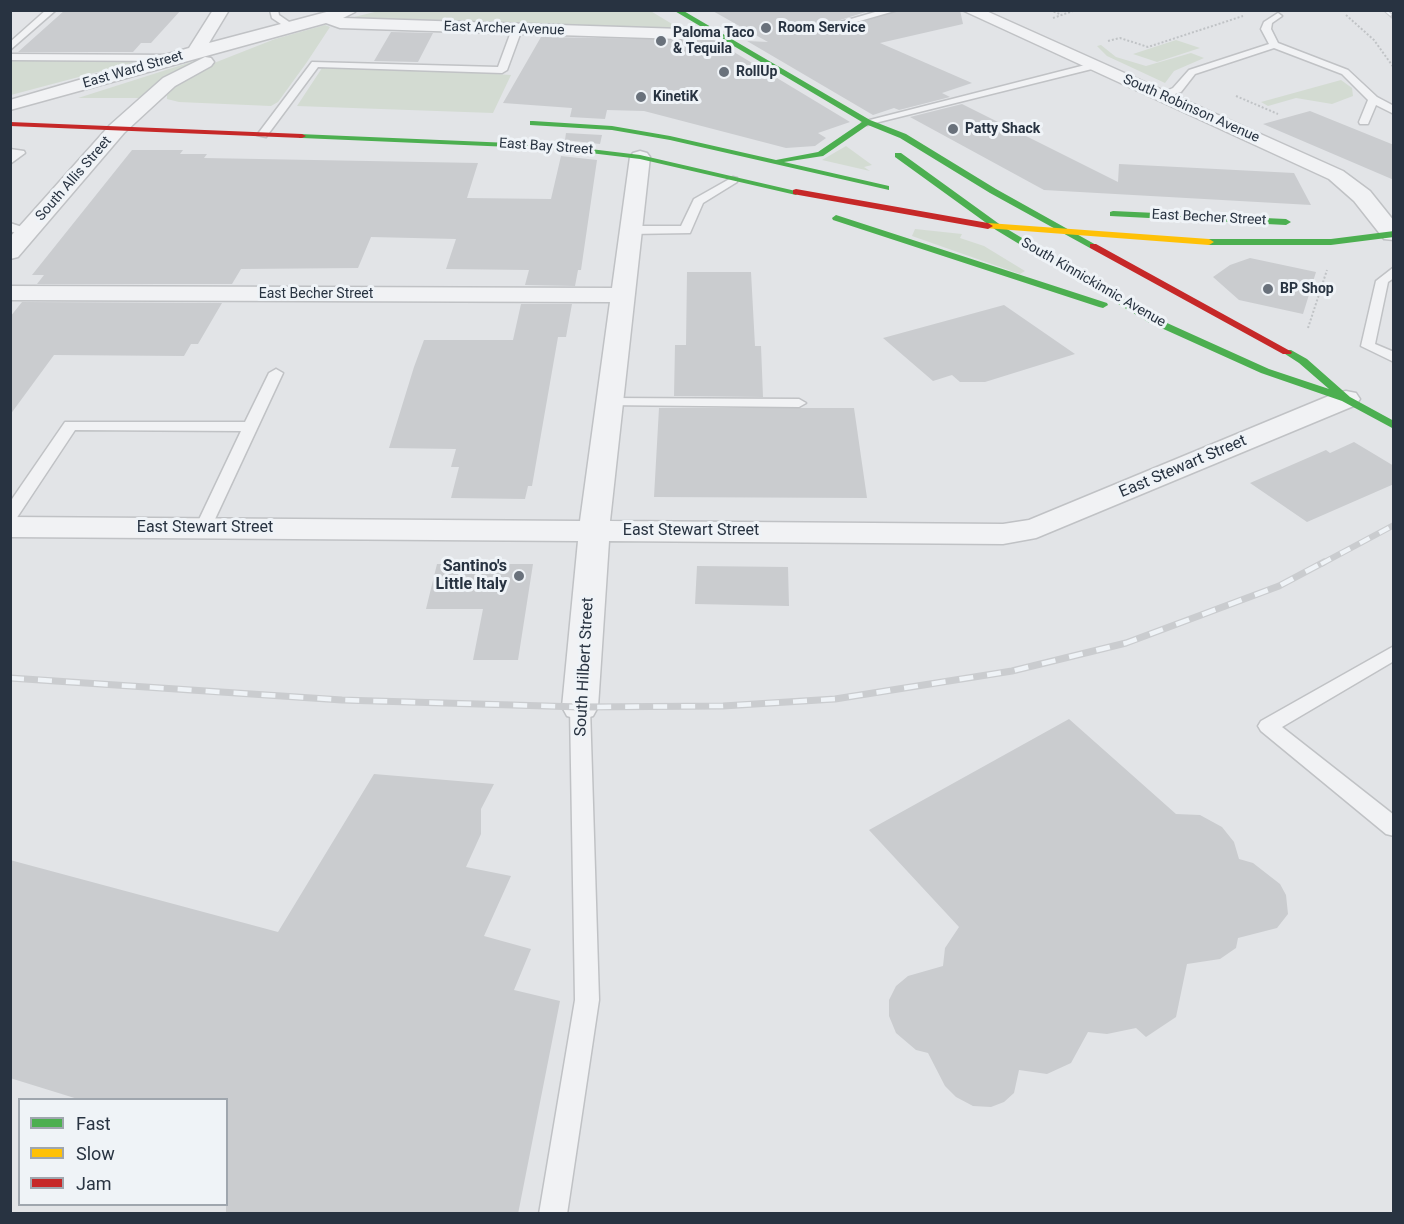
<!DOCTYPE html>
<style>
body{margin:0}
#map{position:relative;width:1404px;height:1224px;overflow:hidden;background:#e2e4e7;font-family:Roboto,sans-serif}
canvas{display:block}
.frame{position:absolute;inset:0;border:12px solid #283341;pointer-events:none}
.legend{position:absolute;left:18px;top:1098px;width:210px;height:108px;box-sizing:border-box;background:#eff3f7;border:2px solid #9fa6ae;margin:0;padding:8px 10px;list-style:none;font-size:18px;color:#283341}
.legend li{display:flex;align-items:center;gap:12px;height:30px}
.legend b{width:30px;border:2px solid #9fa6ae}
</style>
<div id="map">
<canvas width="1404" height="1224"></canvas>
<div class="frame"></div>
<ul class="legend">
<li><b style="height:8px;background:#4caf50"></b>Fast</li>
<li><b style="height:8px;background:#ffc107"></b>Slow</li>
<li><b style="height:8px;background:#c62828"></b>Jam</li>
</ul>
</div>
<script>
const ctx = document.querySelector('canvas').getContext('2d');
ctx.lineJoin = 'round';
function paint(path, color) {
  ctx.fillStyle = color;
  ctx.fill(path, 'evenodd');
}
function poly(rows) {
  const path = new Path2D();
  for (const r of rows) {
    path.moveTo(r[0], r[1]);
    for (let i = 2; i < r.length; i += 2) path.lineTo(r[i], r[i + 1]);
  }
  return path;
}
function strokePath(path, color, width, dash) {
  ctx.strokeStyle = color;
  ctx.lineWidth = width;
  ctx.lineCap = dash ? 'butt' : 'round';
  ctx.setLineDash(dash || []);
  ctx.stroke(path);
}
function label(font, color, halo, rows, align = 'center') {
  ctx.font = font + ' Roboto,sans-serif';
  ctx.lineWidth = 6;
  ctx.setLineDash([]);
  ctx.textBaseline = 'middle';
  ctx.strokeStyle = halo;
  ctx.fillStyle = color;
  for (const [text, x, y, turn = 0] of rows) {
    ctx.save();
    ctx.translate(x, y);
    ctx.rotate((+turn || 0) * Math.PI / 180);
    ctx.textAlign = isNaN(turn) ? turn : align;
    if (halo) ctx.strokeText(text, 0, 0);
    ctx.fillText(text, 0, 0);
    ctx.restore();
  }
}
paint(poly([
 [383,10,649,10,682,30,361,21,354,17],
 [325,25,330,27,307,62,278,102,271,106,179,102,167,99,167,95,177,84,214,63,275,39],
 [1176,40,1200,48,1157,62,1133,54],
 [1101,45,1116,57,1146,66,1191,53,1204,58,1174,71,1165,83,1107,56,1097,46],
 [210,56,171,73,143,98,78,98],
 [10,60,129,60,135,62,11,95],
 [322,68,452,71,511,75,493,113,297,106],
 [1341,80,1352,88,1353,96,1332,104,1296,98,1268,106,1261,102],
 [846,146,872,165,864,167,870,171,822,160],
 [915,229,962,234,960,238,984,246,1025,271,1020,274,912,236]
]), '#d3dbd2');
paint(poly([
 [65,10,181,10,151,43,141,43,133,52,18,52],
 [711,10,872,10,818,27,826,33,900,10,960,10,963,24,880,43,972,83,942,93,950,97,899,110,894,108,873,115,747,41,768,42],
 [391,32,433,33,418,62,374,61],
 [541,37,714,40,850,122,818,133,826,138,815,146,786,148,644,111,607,110,605,119,570,117,572,108,503,103],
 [962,104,1118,182,1119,164,1294,173,1311,205,1044,190,910,117],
 [1310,111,1394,145,1394,180,1263,124],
 [566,133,602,135,600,144,565,140],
 [132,150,183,150,180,154,207,154,204,158,478,163,467,198,551,199,561,156,597,160,581,270,578,270,575,286,525,285,529,270,446,269,456,239,371,237,358,268,241,269,232,284,37,284,44,275,32,275],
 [1250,258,1316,272,1303,314,1239,300,1213,277,1230,265],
 [687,272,751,272,755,346,761,346,763,397,674,396,675,345,686,345],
 [22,302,222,303,198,344,191,344,184,356,54,355,10,415,10,317],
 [521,304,572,304,566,337,558,337,532,486,528,486,525,499,451,498,459,467,451,467,456,449,389,448,414,367,424,340,513,340],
 [1004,305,1075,354,985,382,960,382,952,375,933,381,883,338],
 [659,408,854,408,867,498,654,497],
 [1354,442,1394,466,1394,484,1307,522,1250,483,1326,450,1330,453],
 [437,564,533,564,518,660,473,660,483,609,426,609],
 [697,566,788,567,789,606,695,604],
 [1069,719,1176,814,1200,815,1222,827,1234,842,1239,859,1253,863,1280,884,1286,895,1288,914,1277,928,1238,938,1236,948,1220,959,1187,964,1176,1017,1146,1037,1136,1028,1107,1034,1088,1032,1071,1063,1047,1074,1019,1070,1014,1093,1004,1102,991,1107,973,1106,956,1097,945,1086,928,1053,916,1050,896,1033,889,1016,889,1000,896,986,908,976,943,966,945,948,959,927,869,830],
 [374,774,494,784,481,809,481,834,466,867,511,876,484,936,531,949,514,990,560,1001,518,1214,226,1214,226,1100,81,1100,10,1078,10,860,278,932]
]), '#cacccf');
const lane = poly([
 [46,10,56,10,10,50,10,42,46,10],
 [270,10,278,10,279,15,295,26,287,28,272,18,270,10],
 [882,10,898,10,825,31,820,28,882,10],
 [1278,13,1282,16,1272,23,1271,29,1278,43,1348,70,1377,97,1394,106,1394,114,1376,105,1368,124,1360,124,1359,122,1368,100,1342,74,1274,48,1195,74,1181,92,1160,99,1155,96,1173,88,1189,70,1269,44,1261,29,1264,22,1278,13],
 [517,26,522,29,507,70,502,73,318,67,266,137,257,135,312,62,498,67,512,29,517,26],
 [10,54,174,55,179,58,174,61,10,60,10,54],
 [1093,63,1096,64,1096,68,867,125,862,122,1093,63],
 [10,149,24,151,25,153,10,164,10,149],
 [733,177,737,178,737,182,703,203,690,233,630,234,624,230,630,226,681,226,694,199,733,177],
 [10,223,31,230,33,233,27,237,10,231,10,223],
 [1394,267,1394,278,1388,282,1375,344,1394,352,1394,362,1361,346,1376,281,1394,267],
 [276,369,283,373,209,532,203,533,195,528,241,431,75,430,16,519,10,520,10,502,65,422,245,422,269,373,276,369],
 [609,398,799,399,806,403,799,407,604,405,602,402,609,398],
 [1394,646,1394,661,1282,727,1394,815,1394,836,1386,834,1261,731,1258,726,1261,721,1394,646],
 [580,700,587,702,590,707,599,1000,567,1214,539,1214,575,1000,570,707,573,702,580,700]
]);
const street = poly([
 [213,10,229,10,209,43,334,10,355,12,343,18,682,29,690,34,682,39,340,28,326,23,10,110,10,100,189,48,213,10],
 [962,10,984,10,1343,171,1370,191,1394,221,1394,240,1384,239,1354,201,1329,179,962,10],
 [205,57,211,58,214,62,211,66,175,86,124,133,18,257,10,259,10,237,110,125,163,78,205,57],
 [640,151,647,153,650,157,610,521,1003,524,1029,520,1336,393,1346,391,1356,393,1360,399,1356,405,1036,538,1003,544,609,541,598,707,593,716,580,720,567,716,562,707,578,541,10,537,10,517,580,521,610,302,10,300,10,286,612,288,630,157,633,153,640,151]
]);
strokePath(lane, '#c0c2c5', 3);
strokePath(street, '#c0c2c5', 3);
strokePath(poly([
 [1050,10,1062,15],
 [1346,15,1374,40,1394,68],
 [1053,18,1076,10],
 [1108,41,1120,38,1148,47,1243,16],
 [1236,96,1278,114],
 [1308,328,1327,270]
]), '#c0c3c6', 2, [2, 2]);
paint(lane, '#f1f2f4');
paint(street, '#f1f2f4');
paint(poly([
 [673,10,682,10,870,120,906,134,996,189,1098,246,1090,248,990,193,900,138,868,125,823,156,784,162,889,186,889,190,670,140,612,130,530,125,530,121,533,121,612,126,670,136,776,160,818,152,862,122,673,10],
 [299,134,557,145,640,155,800,192,796,195,640,159,557,149,302,138,299,138,299,134],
 [895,153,901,153,1002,226,1156,318,1269,369,1329,389,1299,363,1282,352,1283,350,1291,350,1307,359,1350,397,1394,421,1394,429,1342,401,1261,373,1148,322,996,230,895,157,895,153],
 [1113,211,1286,219,1291,222,1286,225,1110,216,1110,212,1113,211],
 [836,215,1107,303,1108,305,1103,308,1099,307,833,220,832,218,836,215],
 [1394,231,1394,237,1331,245,1209,245,1204,242,1209,239,1331,239,1394,231]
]), '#4caf50');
paint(poly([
 [988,223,1209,239,1214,242,1209,245,985,228,983,226,988,223]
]), '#ffc107');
paint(poly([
 [10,122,302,134,306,136,302,138,10,126,10,122],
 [796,189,988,223,993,226,988,229,793,194,793,190,796,189],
 [1090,244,1096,244,1292,352,1291,354,1283,354,1090,248,1090,244]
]), '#c62828');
const railFar2 = poly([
 [1385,10,1394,18]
]);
const railFar1 = poly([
 [1321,564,1394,525]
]);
const rail = poly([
 [10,678,342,700,580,707,723,706,835,699,1012,671,1126,643,1279,586,1324,562]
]);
strokePath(railFar2, '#cacccf', 4);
strokePath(railFar1, '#cacccf', 6);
strokePath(rail, '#cacccf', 7);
strokePath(railFar2, '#eff3f7', 2, [8]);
strokePath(railFar1, '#eff3f7', 4, [11]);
strokePath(rail, '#eff3f7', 4.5, [14]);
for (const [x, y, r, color] of [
 [766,28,6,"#69717b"],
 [661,41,6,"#69717b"],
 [724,72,6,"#69717b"],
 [641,97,6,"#69717b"],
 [953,129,6,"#69717b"],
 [1268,289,6,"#69717b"],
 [519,576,6,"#69717b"]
]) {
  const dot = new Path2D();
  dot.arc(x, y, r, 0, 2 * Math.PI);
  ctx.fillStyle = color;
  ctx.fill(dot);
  strokePath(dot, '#eff3f7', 2);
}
label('bold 14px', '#283341', '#eff3f7', [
 ["Room Service",778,28],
 ["Paloma Taco",673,33],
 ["& Tequila",673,49],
 ["RollUp",736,72],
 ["KinetiK",653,97],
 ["Patty Shack",965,129],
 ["BP Shop",1280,289]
], 'left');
label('14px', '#283341', '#eff3f7', [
 ["East Archer Avenue",504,29,2],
 ["East Ward Street",133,70,-16],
 ["South Robinson Avenue",1191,109,24],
 ["East Bay Street",546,147,4],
 ["South Allis Street",74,179,-49],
 ["East Becher Street",1209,218,3],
 ["South Kinnickinnic Avenue",1093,283,30],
 ["East Becher Street",316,294]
]);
label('16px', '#283341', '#eff3f7', [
 ["East Stewart Street",1183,467,-23],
 ["East Stewart Street",205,528],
 ["East Stewart Street",691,531],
 ["South Hilbert Street",585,667,-87]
]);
label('bold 16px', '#283341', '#eff3f7', [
 ["Santino's",507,567],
 ["Little Italy",507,585]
], 'right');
</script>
